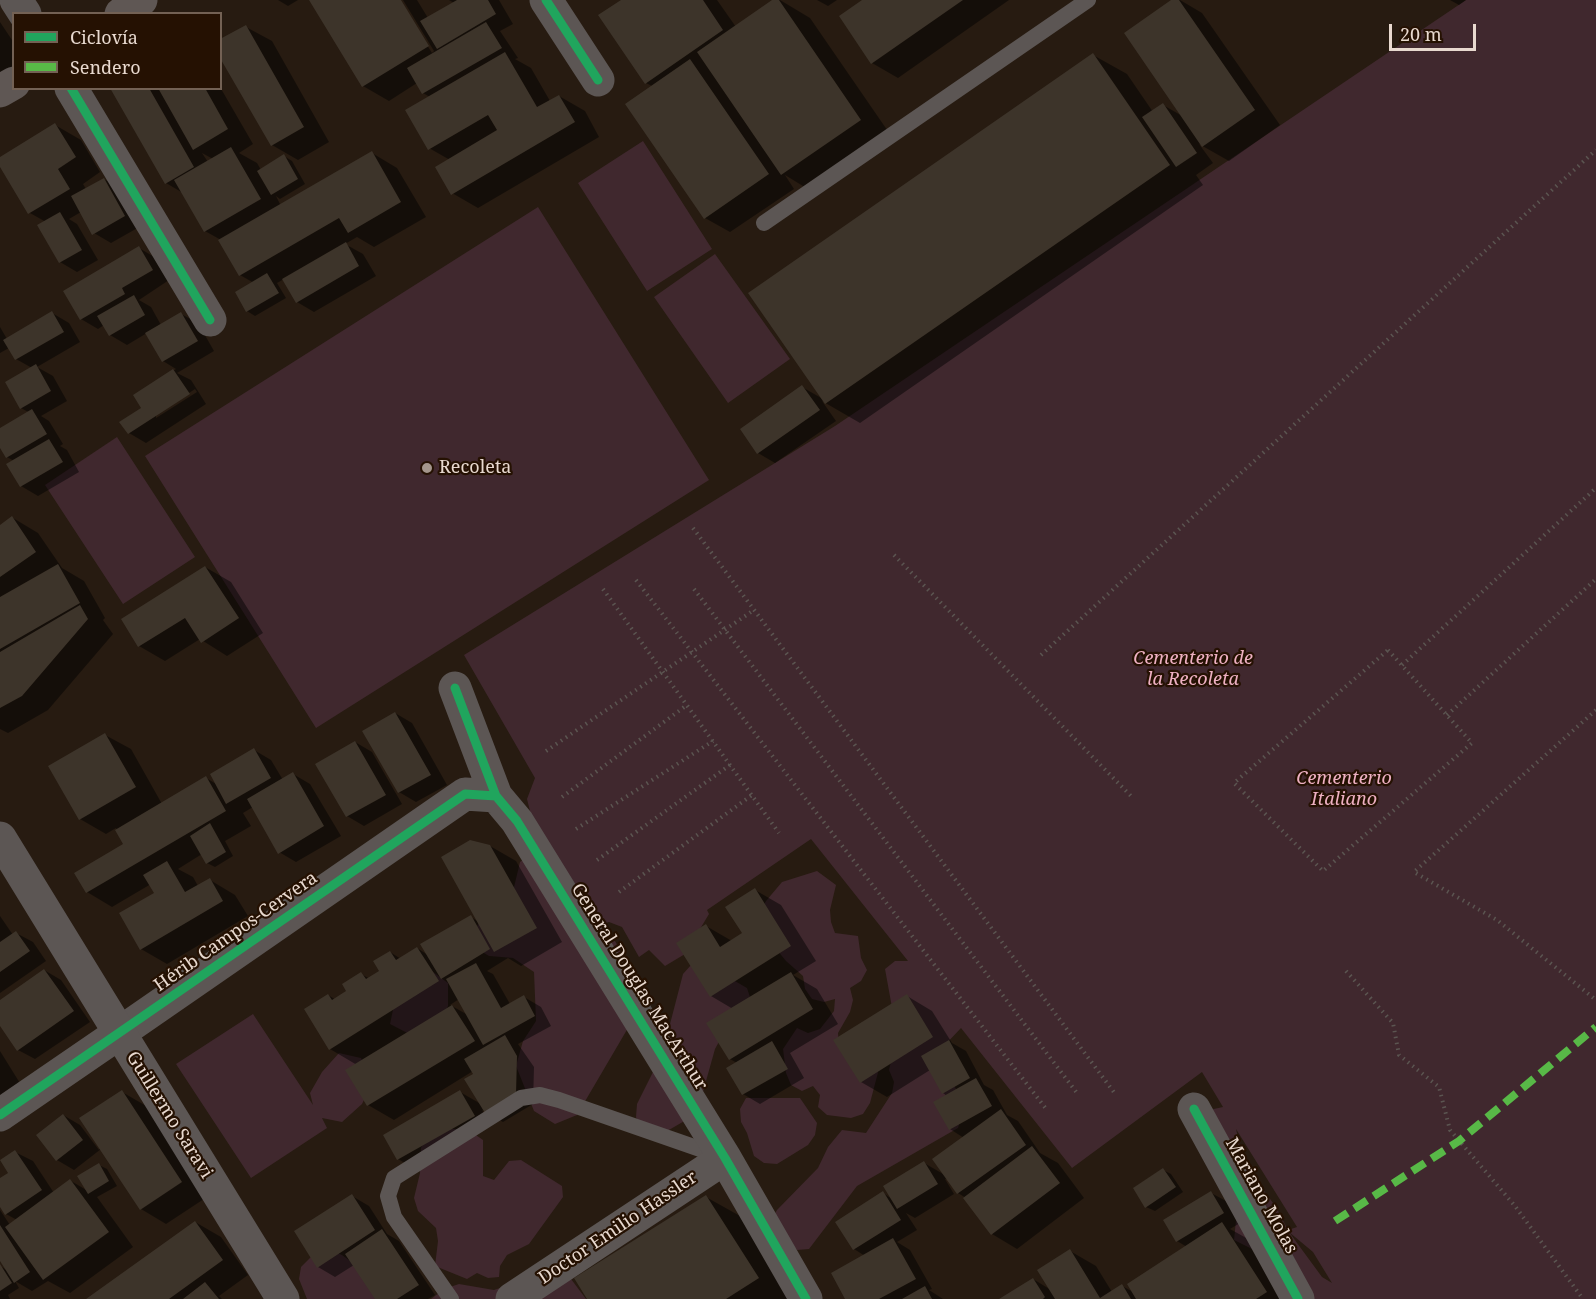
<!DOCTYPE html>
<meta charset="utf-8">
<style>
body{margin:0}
#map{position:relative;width:1596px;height:1299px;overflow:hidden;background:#271b11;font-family:"Noto Serif",serif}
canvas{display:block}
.legend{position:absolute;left:12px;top:12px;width:210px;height:78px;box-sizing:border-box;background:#251102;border:2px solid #736154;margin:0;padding:8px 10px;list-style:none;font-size:18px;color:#e8d9cf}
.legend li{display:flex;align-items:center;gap:12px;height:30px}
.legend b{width:30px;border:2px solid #736154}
.scale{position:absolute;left:1389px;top:24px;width:87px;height:27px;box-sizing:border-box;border:3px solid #e8d9cf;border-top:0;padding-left:8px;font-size:18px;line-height:21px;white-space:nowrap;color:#e8d9cf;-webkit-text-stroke:4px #251102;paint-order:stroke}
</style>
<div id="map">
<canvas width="1596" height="1299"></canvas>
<ul class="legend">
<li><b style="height:8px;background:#20a55d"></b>Ciclovía</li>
<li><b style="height:8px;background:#58b947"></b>Sendero</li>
</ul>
<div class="scale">20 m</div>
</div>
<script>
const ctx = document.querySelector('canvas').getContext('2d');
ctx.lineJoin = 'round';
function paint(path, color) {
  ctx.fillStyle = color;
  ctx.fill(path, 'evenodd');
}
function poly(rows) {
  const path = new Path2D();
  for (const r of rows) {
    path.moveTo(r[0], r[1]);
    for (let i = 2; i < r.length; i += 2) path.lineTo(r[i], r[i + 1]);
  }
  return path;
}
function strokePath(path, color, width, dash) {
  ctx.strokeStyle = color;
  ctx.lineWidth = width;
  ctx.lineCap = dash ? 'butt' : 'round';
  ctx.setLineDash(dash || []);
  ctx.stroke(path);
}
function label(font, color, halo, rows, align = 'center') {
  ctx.font = font + ' "Noto Serif",serif';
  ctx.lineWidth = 4.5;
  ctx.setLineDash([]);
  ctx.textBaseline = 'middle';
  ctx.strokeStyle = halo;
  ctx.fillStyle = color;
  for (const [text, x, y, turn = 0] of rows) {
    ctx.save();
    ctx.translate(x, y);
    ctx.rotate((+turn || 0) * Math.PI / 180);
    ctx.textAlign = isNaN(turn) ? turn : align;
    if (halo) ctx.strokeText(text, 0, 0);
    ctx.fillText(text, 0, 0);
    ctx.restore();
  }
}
paint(poly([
 [1466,0,1596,0,1596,1299,1297,1299,1266,1256,1234,1240,1238,1200,1200,1112,1223,1107,1202,1072,1072,1168,961,1028,944,1046,940,1058,957,1091,962,1115,958,1128,857,1186,809,1249,797,1250,771,1221,777,1210,818,1168,828,1147,842,1130,866,1133,892,1093,894,1082,889,1070,897,1035,885,969,895,961,908,961,811,839,707,910,709,914,685,954,665,966,649,950,639,957,622,927,609,922,595,926,614,939,625,960,613,980,628,1028,577,1115,555,1124,534,1111,516,1066,523,1041,536,1021,534,972,513,958,489,956,469,944,479,922,514,887,520,862,539,847,527,799,535,778,464,655,835,426],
 [1236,1129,1297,1227,1288,1230,1276,1207,1259,1184,1242,1156],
 [1289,1232,1313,1252,1332,1283,1322,1277],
 [643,141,712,249,647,291,578,183],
 [538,207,709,480,316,728,145,456],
 [715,254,790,359,728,403,654,297],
 [117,437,195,557,123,604,45,485],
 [817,871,836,885,830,910,831,922,835,933,858,936,861,958,867,970,861,981,850,988,853,1000,850,1012,838,1033,839,1046,880,1065,870,1103,863,1114,851,1118,827,1115,818,1107,820,1095,813,1086,802,1091,791,1085,786,1073,783,1049,797,1028,808,1033,820,1029,834,1011,835,999,824,1002,812,999,805,989,803,976,786,961,754,922,766,901,782,882],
 [691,965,723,974,747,988,751,1000,727,1027,715,1049,699,1106,693,1116,662,1134,640,1129,636,1117,637,1104,671,1036,670,1024,683,974],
 [429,969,448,983,448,1006,438,1029,415,1037,390,1024,395,1000],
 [253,1014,313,1105,310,1093,322,1072,339,1053,361,1058,373,1081,362,1104,342,1122,322,1118,327,1128,251,1178,176,1064],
 [746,1098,800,1098,817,1123,815,1135,808,1145,777,1164,764,1163,754,1156,747,1133,741,1122,740,1109],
 [436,1129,461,1129,473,1133,483,1140,483,1176,494,1180,509,1161,521,1160,562,1186,563,1197,529,1244,507,1255,500,1266,499,1277,488,1278,477,1273,467,1279,435,1266,438,1241,436,1228,418,1211,414,1198,420,1173,421,1148,426,1137],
 [318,1250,331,1250,342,1255,361,1269,387,1299,307,1299,299,1279,301,1267],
 [571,1279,586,1299,431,1299,444,1289,459,1284,494,1290,518,1282]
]), '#40282e');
paint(poly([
 [278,0,298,0,288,6],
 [311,0,399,0,432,53,434,51,403,0,417,0,428,18,454,3,449,0,499,0,513,24,500,31,518,58,515,59,531,68,550,101,559,96,585,111,599,137,478,208,452,193,450,160,429,148,430,97,423,93,417,83,389,101,363,86],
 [623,0,717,0,736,27,774,0,780,0,810,18,894,140,816,194,785,175,794,189,730,232,705,218,652,86,646,83],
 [817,0,837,0,828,6],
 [864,0,1009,0,898,78,872,63],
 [1173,0,1180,0,1202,13,1280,125,1229,161,1199,144,1213,163,1196,175,1203,185,860,423,822,401,836,421,775,463,758,453,802,387,823,399,1093,55,1127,74,1153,112,1163,105,1184,117],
 [1450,0,1466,0,1459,5],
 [0,22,14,43,14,79,0,87],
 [246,27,272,41,329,142,298,160,272,145],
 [220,87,253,144,239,153,257,163,261,170,284,156,292,161,305,184,280,199,276,196,281,206,372,153,397,168,426,217,374,247,357,237,345,244,363,254,376,276,314,312,297,302,284,279,277,283,286,298,255,316,247,311,254,283,240,275,221,240,205,231,183,193,166,183,111,88],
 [202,153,213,159,208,162],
 [55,125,81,140,100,172,83,184,86,189,104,179,121,189,141,226,111,243,94,233,81,212,69,219,77,224,98,260,77,272,60,262,46,222,30,213,0,164,0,159],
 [139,248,156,258,169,280,139,300,151,307,161,325,181,314,198,323,214,351,177,373,191,380,206,404,146,443,129,433,143,408,135,395,176,369,163,361,147,333,127,345,110,335,104,325,98,329,81,319],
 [195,389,197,392,156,418,156,415],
 [52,313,69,323,80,342,37,367,53,376,67,401,41,416,49,421,63,444,60,446,67,450,79,472,38,496,21,486,14,461,7,457,0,445,0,430,30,413,21,408,32,368,16,359,9,348,0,353,0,327,7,339],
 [13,518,38,533,62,568,84,581,105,618,103,620,113,634,48,710,8,733,0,729,0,526],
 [205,567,231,582,263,633,227,656,200,639,165,661,139,646],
 [395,713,412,723,447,785,416,802,399,792,364,732],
 [105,735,131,749,162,804,206,778,218,785,254,750,271,760,283,780,293,774,310,784,341,836,296,862,279,852,253,807,243,813,251,826,225,841,233,856,215,867,207,863,202,854,178,869,193,877,198,886,210,880,235,895,248,916,167,964,141,949,156,894,151,884,112,907,87,892,125,845,116,828,106,834,80,819],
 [355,742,372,752,402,804,364,826,347,816,317,764],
 [490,846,516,861,562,942,521,966,508,958,487,971,493,974,510,1004,524,997,541,1007,551,1026,518,1044,534,1067,533,1104,503,1122,482,1110,491,1126,415,1169,398,1159,460,1092,481,1104,473,1071,394,1120,368,1105,357,1065,330,1049,328,995,336,1000,348,992,361,974,370,979,381,972,390,952,401,959,417,948,428,955,471,917,479,922],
 [459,999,468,1015,450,1005],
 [755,890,781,905,816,961,793,975,817,989,838,1024,790,1053,804,1078,760,1104,743,1094,737,1063,730,1059,733,1009,711,996,706,926,732,941,744,934],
 [0,916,13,935,16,933,33,942,46,961,0,993],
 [44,970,61,980,90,1022,35,1059,18,1050,0,1023,0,1001],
 [907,996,932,1011,952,1043,966,1051,984,1085,993,1090,1007,1115,1018,1121,1040,1153,1058,1163,1084,1198,1017,1249,992,1234,966,1198,958,1193,947,1178,945,1179,954,1194,915,1218,906,1213,917,1230,897,1242,910,1250,932,1289,929,1290,943,1299,847,1299,865,1256,854,1249,883,1193,892,1199,924,1163,945,1175,964,1138,950,1129,947,1096,943,1093,930,1070,887,1097,861,1082],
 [0,1051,23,1088,0,1103],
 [122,1092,148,1107,207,1197,166,1224,141,1209,101,1149,74,1170,57,1160,38,1135,63,1115,80,1125,99,1150],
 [15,1152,33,1161,54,1193,71,1181,88,1191,99,1165,107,1169,117,1186,97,1197,133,1247,70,1293,48,1281,32,1291,15,1281,19,1288,8,1295,10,1299,0,1299,0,1266,8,1271,0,1258,0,1210,10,1225,17,1220,6,1214,0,1205,0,1180,10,1173],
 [1163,1170,1171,1174,1183,1192,1155,1211,1146,1207],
 [1211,1193,1228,1202,1240,1223,1230,1229,1248,1239,1287,1299,1001,1299,1033,1279,1051,1290,1070,1251,1096,1266,1112,1292,1122,1286,1135,1293,1187,1247,1177,1241],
 [352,1196,369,1206,387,1234,399,1241,435,1295,428,1299,377,1299,354,1265,335,1277,318,1267],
 [706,1197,740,1216,790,1299,589,1299],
 [195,1222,221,1237,248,1275,219,1296,222,1299,89,1299]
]), '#0007');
paint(poly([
 [309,0,401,0,429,46,362,87],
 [457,0,488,0,496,14,437,49,420,21],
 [621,0,703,0,723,30,645,84,598,15],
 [772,0,779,0,861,120,781,175,697,52],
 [862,0,963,0,871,64,839,16],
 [1171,0,1179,0,1255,110,1202,147,1124,33],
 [486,22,502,48,422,94,407,68],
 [246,25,304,127,271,146,220,58,220,39],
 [505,52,537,107,559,95,575,122,451,195,435,167,497,130,488,115,428,150,405,110],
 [1093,53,1170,165,825,404,748,293],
 [690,59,769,174,704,219,625,104],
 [110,88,149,88,194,167,165,184],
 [158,88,205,88,228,129,193,150],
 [1163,103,1197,153,1176,167,1142,117],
 [55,123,76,157,58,169,70,189,28,214,0,167,0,157],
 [231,147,261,199,204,232,174,180],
 [372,151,401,202,348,233,339,218,239,276,218,240],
 [284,154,298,179,271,195,257,171],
 [104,178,125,216,92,235,71,196],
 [60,212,82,250,59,263,37,225],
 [346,242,359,266,296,303,282,279],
 [139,246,153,270,122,288,125,294,80,320,63,291],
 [267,273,279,293,246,312,235,292],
 [134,295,145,315,109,336,97,316],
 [52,311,64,332,15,360,3,340],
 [181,312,198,341,162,362,145,333],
 [36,364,51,391,20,409,5,382],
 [173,369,190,394,128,434,119,422,141,408,133,395],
 [802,385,820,410,757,454,740,429],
 [32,409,47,434,6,458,0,448,0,428],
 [49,439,63,462,20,487,6,464],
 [12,516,36,552,0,577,0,525],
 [58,564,80,603,0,649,0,597],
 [205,566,239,618,201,643,185,618,138,647,121,619],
 [80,605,88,619,22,696,0,708,0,652],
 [395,712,431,775,398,793,362,731],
 [105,733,136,787,79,820,48,766],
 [355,741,386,795,346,817,315,764],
 [254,748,271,778,226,804,210,774],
 [293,772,324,826,278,854,247,799],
 [206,776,226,811,86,893,74,873,123,844,115,830],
 [210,823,226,852,206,864,190,836],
 [470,840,490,845,537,928,494,952,441,857],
 [167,861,185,892,210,878,223,901,140,950,119,913,154,893,143,875],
 [755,888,791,946,710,997,676,943,706,924,720,947,742,933,725,907],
 [471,915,490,949,441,979,420,944],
 [16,931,30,951,0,972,0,942],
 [417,947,439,981,329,1050,304,1009,328,994,332,1000,346,991,342,984,361,972,366,979,379,971,373,961,390,951,396,960],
 [476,963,501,1008,524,995,535,1016,483,1045,446,979],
 [44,969,74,1011,17,1051,0,1026,0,1000],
 [791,972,813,1009,729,1060,706,1023],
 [907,994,933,1037,860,1083,833,1040],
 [452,1005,475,1041,367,1106,345,1070],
 [505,1035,517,1056,516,1094,485,1113,464,1079,473,1074,464,1059],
 [949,1040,970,1078,942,1094,921,1056],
 [772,1041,788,1069,742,1095,726,1068],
 [976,1078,992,1106,949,1130,933,1102],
 [122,1090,182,1182,140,1210,79,1118],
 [460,1090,475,1116,397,1160,383,1135],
 [1001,1109,1026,1145,957,1194,932,1159],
 [63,1114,83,1140,56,1161,36,1135],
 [1032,1146,1060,1183,991,1235,963,1198],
 [15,1150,42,1190,5,1215,0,1207,0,1178,8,1173,0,1160],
 [924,1161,938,1184,897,1209,883,1186],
 [99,1163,109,1181,88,1194,77,1176],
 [1163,1168,1176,1187,1145,1208,1133,1188],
 [70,1179,109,1232,43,1280,5,1227],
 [883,1191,901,1220,853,1250,835,1222],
 [1211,1191,1224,1213,1176,1242,1163,1220],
 [352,1194,375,1230,317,1268,294,1231],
 [706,1195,759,1278,726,1299,587,1299,574,1278],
 [195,1221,223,1260,169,1299,86,1299],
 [1222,1222,1267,1292,1256,1299,1136,1299,1127,1284],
 [0,1225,30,1272,14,1283,0,1261],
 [382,1229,419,1285,397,1299,375,1299,345,1254],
 [893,1238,916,1279,879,1299,845,1299,831,1273],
 [1070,1249,1100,1298,1122,1284,1131,1299,1055,1299,1037,1270],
 [0,1264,12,1283,0,1291],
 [1033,1278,1045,1297,1043,1299,999,1299],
 [205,1282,219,1299,183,1299],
 [925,1286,932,1299,902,1299]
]), '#3d342a');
strokePath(poly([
 [693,528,1116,1095],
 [894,555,1131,796],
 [636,580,1047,1110],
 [603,589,779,833],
 [694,589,1077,1093],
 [1388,650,1472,743,1323,871,1234,783,1388,650],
 [1041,655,1596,150],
 [1402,665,1596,488],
 [1596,710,1414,872,1497,920,1596,1000],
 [1447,715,1596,579],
 [546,751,754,610],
 [562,797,687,705],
 [576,829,713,741],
 [597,860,730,765],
 [619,892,752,795],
 [1346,971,1393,1023,1399,1055,1439,1087,1450,1130,1515,1206,1583,1299]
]), '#5b5551', 4, [1.5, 4.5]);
strokePath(poly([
 [764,223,1088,0],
 [451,1299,394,1217,388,1196,394,1178,521,1098,540,1095,559,1100,720,1156]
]), '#5c5654', 16);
strokePath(poly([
 [16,0,25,14],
 [546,0,598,80],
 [71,88,210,320],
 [455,688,496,796,517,821,725,1158,806,1299],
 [118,1034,465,794,496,796],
 [1194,1109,1298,1299],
 [512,1299,725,1158]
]), '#5c5654', 33);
strokePath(poly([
 [0,838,283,1299],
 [0,1115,118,1034]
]), '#5c5654', 33);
strokePath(poly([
 [121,14,141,0],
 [0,91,14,83]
]), '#5f5754', 33);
strokePath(poly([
 [1335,1221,1459,1141,1596,1027]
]), '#58b947', 8, [15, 8]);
strokePath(poly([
 [546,0,598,80],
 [71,88,210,320],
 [455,688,496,796,517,821,725,1158,806,1299],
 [1194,1109,1298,1299],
 [0,1115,465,794,496,796]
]), '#20a55d', 9);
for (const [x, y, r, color] of [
 [427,468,6,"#a4968c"]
]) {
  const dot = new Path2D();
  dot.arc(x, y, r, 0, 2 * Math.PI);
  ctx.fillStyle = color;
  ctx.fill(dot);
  strokePath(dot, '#251102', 2);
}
label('18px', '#e8d9cf', '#251102', [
 ["Recoleta",439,468]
], 'left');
label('italic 18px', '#eeb0c2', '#251102', [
 ["Cementerio de",1193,659],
 ["la Recoleta",1193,680],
 ["Cementerio",1344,779],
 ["Italiano",1344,800]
]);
label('18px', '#e8d9cf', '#251102', [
 ["Hérib Campos-Cervera",236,932,-35],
 ["General Douglas MacArthur",639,987,58],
 ["Guillermo Saravi",169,1115,58],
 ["Mariano Molas",1261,1196,61],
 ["Doctor Emilio Hassler",618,1228,-34]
]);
</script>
